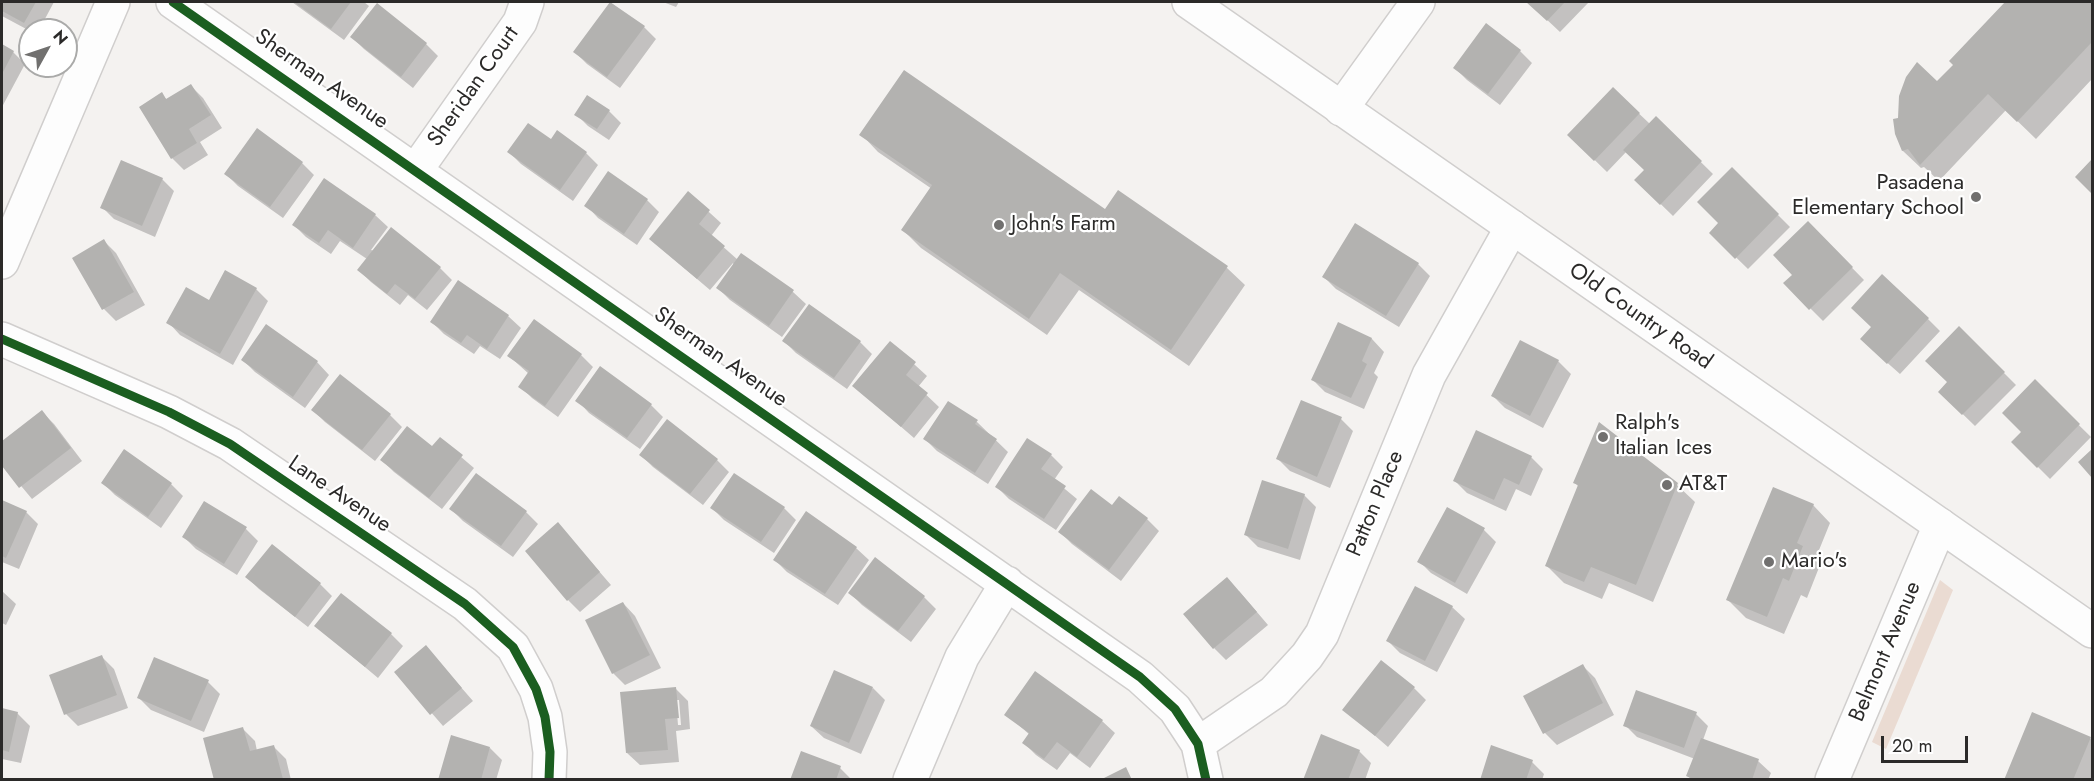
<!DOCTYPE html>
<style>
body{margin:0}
#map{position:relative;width:2094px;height:781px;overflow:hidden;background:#f4f2f0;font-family:Jost,sans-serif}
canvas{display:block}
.frame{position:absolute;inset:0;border:3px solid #2b2a29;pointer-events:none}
.north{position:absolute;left:18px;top:18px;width:60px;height:60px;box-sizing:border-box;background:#fff;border:2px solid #aaaaa9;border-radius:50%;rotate:50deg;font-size:16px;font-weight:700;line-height:24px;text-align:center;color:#2b2a29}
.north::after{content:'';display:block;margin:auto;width:21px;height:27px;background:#71706f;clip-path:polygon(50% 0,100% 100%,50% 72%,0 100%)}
.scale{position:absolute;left:1881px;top:736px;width:87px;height:27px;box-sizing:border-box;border:3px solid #2b2a29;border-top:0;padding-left:8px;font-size:18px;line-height:21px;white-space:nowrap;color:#2b2a29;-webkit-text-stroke:4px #fff;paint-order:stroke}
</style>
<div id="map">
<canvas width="2094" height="781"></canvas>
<div class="frame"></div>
<div class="north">N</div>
<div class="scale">20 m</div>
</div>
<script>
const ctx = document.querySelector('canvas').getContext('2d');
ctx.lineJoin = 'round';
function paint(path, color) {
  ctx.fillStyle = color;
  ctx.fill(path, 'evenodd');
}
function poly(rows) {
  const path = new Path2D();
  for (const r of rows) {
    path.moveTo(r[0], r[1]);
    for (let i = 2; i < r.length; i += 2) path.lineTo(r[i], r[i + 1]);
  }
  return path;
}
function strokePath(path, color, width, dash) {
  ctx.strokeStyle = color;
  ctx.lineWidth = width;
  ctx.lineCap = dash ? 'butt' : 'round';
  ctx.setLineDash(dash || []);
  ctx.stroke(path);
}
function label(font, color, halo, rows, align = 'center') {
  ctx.font = font + ' Jost,sans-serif';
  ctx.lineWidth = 4.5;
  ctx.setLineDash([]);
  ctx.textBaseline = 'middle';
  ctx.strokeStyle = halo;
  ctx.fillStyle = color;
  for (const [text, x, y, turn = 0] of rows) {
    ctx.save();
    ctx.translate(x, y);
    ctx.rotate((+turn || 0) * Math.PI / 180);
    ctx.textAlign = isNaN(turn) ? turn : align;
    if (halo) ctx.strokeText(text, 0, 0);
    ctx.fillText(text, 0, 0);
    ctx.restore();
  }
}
paint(poly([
 [1940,580,1953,590,1886,749,1872,742]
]), '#eadbd2');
paint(poly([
 [2,2,54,2,39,30,30,31,2,16],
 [292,2,364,2,369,6,344,40],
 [663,2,679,2,676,7],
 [1528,2,1589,2,1560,32],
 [2007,2,2092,2,2092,79,2036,139,2006,110,1939,181,1924,167,1921,168,1903,151,1896,134,1899,119,1955,65,1951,61],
 [611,3,644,27,656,39,620,88,587,64,575,52],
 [377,5,426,44,438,56,413,88,364,49,352,37],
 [2,46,13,52,25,64,2,107],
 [1520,51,1532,63,1500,105,1467,80,1455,68],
 [191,86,203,98,222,128,200,142,208,155,184,170,172,158,162,94,167,100],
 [1613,89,1650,124,1656,118,1713,174,1673,216,1636,180,1646,170,1627,151,1607,172,1569,135],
 [609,111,621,123,609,140,588,126,576,114],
 [861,134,1105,211,1118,192,1227,268,1245,285,1189,366,1079,290,1047,335,921,248,903,230,932,189,878,152],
 [551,141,586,153,598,165,573,201,521,164,509,152],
 [302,163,314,175,283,218,238,186,226,174],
 [1732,169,1790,227,1748,269,1711,233,1721,223],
 [608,173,647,200,659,212,637,245,598,218,586,205],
 [162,179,174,191,155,237,114,219,102,207],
 [688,193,721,223,711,236,738,260,741,255,793,292,806,304,782,337,730,300,718,288,734,265,733,263,710,290,663,250],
 [375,215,388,227,371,250,440,268,452,280,427,310,408,295,400,305,371,282,359,270,367,259,340,241,331,254,306,237,294,225],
 [1808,223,1864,280,1823,321,1786,284,1795,275],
 [104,241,116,253,145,305,116,321,104,309],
 [1418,264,1430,276,1399,327,1336,289,1324,277],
 [256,289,268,301,233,365,180,335,168,322,209,302],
 [508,316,521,328,500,359,480,346,474,354,444,334,432,322],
 [1928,319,1940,331,1900,374,1874,351,1873,327],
 [1338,324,1372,339,1384,352,1374,373,1378,377,1364,409,1325,392,1313,380],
 [1959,328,2016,385,1975,426,1940,392,1949,383],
 [784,341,860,342,872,354,847,389,796,353],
 [1521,342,1558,361,1571,374,1543,428,1505,408,1493,396],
 [891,343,927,376,918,387,939,407,914,438,854,386],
 [581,355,593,367,558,417,532,398,520,386,529,374,509,356],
 [243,360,317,362,329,375,305,408,255,372],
 [2035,382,2091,437,2050,479,2013,442,2023,432],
 [577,400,651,405,663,417,640,449,589,413],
 [948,403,977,422,1008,452,988,484,937,451,925,439],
 [313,410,390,415,402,427,375,461,325,422],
 [42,412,54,424,82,461,32,499,2,463,2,443],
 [1341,419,1353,431,1330,488,1290,471,1278,459],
 [440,439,474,468,442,509,394,472,382,460,433,448],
 [641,455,717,460,729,472,703,505,653,467],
 [1051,455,1063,467,1054,480,1077,499,1056,530,1009,499,997,487],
 [1531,457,1543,469,1531,496,1516,489,1506,511,1467,493,1455,481],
 [103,483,171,484,183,496,161,528,115,495],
 [1575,483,1677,485,1695,502,1653,602,1609,583,1602,599,1564,583,1546,565,1579,487],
 [1304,495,1316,507,1300,560,1258,547,1246,535],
 [2,502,26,512,38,524,19,569,2,562],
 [1813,505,1830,523,1815,560,1820,565,1807,598,1801,595,1784,634,1746,618,1728,600],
 [1112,507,1147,519,1159,531,1121,581,1072,544,1060,532],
 [712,508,784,508,796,520,774,553,724,520],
 [451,509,526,512,538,524,513,557,463,521],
 [1448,509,1484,530,1496,542,1467,594,1431,573,1419,561],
 [806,514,856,548,869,560,838,605,787,572,775,560],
 [558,524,611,585,580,612,568,600],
 [246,529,258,541,237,575,196,549,184,537],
 [247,577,320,584,332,596,308,627,259,589],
 [1416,588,1452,607,1465,619,1437,672,1400,653,1388,641],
 [2,591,16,604,6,625,2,623],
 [1239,591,1268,625,1226,660,1214,648],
 [850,593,924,597,936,609,911,642,862,605],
 [623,603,635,616,661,668,625,685,613,673],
 [316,626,391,634,403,646,378,678],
 [426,647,473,701,443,726,396,672],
 [102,657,114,669,128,708,78,726,66,714],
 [1583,666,1595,678,1614,715,1557,745,1545,733,1525,697],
 [1035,673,1102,721,1115,733,1090,768,1070,753,1057,770,1036,755,1024,743,1030,735,1006,714],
 [208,682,220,694,204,732,151,710,139,698],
 [873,688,885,700,861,754,824,738,811,726],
 [1414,688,1426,700,1388,747,1344,709],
 [676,689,688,701,690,729,676,731,679,762,640,765,627,753],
 [676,700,679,700,681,725,678,725],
 [2,710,17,713,30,726,21,763,2,759],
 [1696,714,1708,726,1703,740,1758,761,1771,773,1768,780,1692,780,1688,776,1695,759,1637,737,1625,725],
 [243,729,255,741,257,751,274,747,286,759,291,780,216,780],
 [2090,738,2092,740,2092,780,2006,780],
 [490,748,502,760,496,780,440,780],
 [1359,751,1371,763,1365,780,1304,780],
 [1532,762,1544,774,1542,780,1481,780],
 [840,768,852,780,791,780]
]), '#0003');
paint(poly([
 [2,2,36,2,24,23,2,11],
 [294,2,351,2,331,29],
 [610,2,645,26,607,77,573,52],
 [1526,2,1565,2,1547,21],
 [2005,2,2092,2,2092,42,2017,122,1988,94,1920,165,1908,149,1902,151,1895,134,1893,119,1898,118,1899,96,1906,77,1917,62,1937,81,1953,65,1949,61],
 [377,3,427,43,401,77,350,37],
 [1486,23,1521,50,1488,94,1453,68],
 [2,44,14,51,2,74],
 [904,70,1105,209,1118,190,1228,266,1171,350,1060,273,1029,319,901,230,932,185,859,135],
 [191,84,211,115,189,129,197,143,171,159,139,107,162,92,166,99],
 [1613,87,1640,113,1594,161,1567,135],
 [587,95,610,110,597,129,574,115],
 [1656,116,1702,161,1660,205,1634,180,1644,170,1623,150],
 [528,123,551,139,557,130,587,152,560,190,507,152],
 [257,128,303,162,270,207,224,174],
 [2092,159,2092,194,2075,177],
 [121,160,163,178,142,226,100,208],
 [1732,167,1779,214,1735,259,1709,233,1718,223,1697,202],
 [608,171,648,199,624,234,584,206],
 [324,178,376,214,353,248,328,230,319,243,292,225],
 [688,191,710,210,699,224,725,246,697,279,649,239],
 [1808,221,1853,267,1809,310,1783,283,1792,275,1773,255],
 [1355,223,1419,263,1386,316,1322,277],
 [391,227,441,267,415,299,395,284,387,294,357,270],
 [104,239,134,292,102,310,72,258],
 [741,253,794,290,769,326,716,288],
 [225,270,257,288,220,354,166,323,186,287,209,300],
 [1882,274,1929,318,1887,364,1860,339,1871,327,1851,308],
 [458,280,509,315,487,349,467,335,461,343,430,322],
 [809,304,861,341,834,378,782,341],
 [534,319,582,354,545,406,518,387,529,371,507,356],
 [1338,322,1372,338,1362,361,1367,364,1351,398,1311,380],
 [266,324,318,361,293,397,241,360],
 [1959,326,2005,372,1962,415,1938,392,1947,382,1925,361],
 [1520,340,1559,360,1530,416,1491,396],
 [890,341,916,362,906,375,928,393,901,427,852,386],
 [600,366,652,404,627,438,575,401],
 [340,374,391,414,362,450,311,410],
 [2035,379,2080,424,2037,468,2011,442,2021,432,2002,413],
 [1301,400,1342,417,1317,477,1276,459],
 [948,401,978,420,975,424,997,439,975,473,923,439],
 [42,410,71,448,19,488,2,466,2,441],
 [667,419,718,459,690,494,639,455],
 [1599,422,1678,483,1636,585,1591,567,1584,582,1545,566,1578,485,1573,483],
 [407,426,432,446,440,437,463,455,429,498,380,460],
 [1476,430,1532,456,1519,485,1504,478,1494,500,1453,481],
 [1027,438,1052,454,1041,469,1066,486,1044,519,995,487],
 [124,449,172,483,148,517,101,483],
 [2092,449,2092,478,2078,462],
 [476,473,527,511,501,546,449,509],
 [734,473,785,507,761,542,710,508],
 [1262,480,1305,494,1288,549,1244,535],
 [1773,487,1814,504,1797,543,1803,546,1789,581,1783,578,1767,617,1726,600],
 [1091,489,1112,505,1119,496,1148,518,1109,570,1058,532],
 [2,500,27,511,6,558,2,556],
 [204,501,247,527,224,564,182,537],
 [1447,507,1485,528,1455,583,1417,562],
 [806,511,857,547,825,594,773,560],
 [558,522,600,572,567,601,525,551],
 [272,544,321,583,295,617,245,577],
 [875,557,925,596,898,631,848,593],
 [1227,577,1257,612,1213,649,1183,614],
 [1415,586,1453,606,1425,661,1386,641],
 [341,593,392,633,365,667,314,626],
 [623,602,650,655,612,674,585,620],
 [426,645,462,688,430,715,394,672],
 [102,655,117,695,64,715,49,675],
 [154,657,209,680,191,721,137,698],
 [1381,660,1415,687,1375,736,1342,710],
 [1583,664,1603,703,1543,734,1523,696],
 [834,670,873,687,849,743,810,726],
 [1035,671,1103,720,1077,757,1057,742,1044,759,1022,743,1029,733,1004,715],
 [676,687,679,718,665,719,668,750,626,753,620,692],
 [1636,690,1697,712,1684,748,1623,726],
 [2,708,18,712,9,752,2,750],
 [2032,712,2091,737,2073,780,2004,780],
 [243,727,250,751,274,745,283,779,214,780,203,738],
 [1321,734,1360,750,1348,780,1303,780],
 [451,735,490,747,481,780,438,780],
 [1701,738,1759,759,1752,780,1695,780,1686,776],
 [1491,745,1533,760,1526,780,1480,780],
 [801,751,841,766,836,780,790,780],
 [1126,767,1132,780,1100,780]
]), '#b3b2b0');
const minor = poly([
 [173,2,1140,677,1175,709,1198,744,1206,780],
 [1341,109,1418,2],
 [416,170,520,22,527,2],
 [2,262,113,2],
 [2,339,169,412,230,444,465,604,513,647,536,689,545,717,550,752,549,780],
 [1198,744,1274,692,1307,656,1322,634,1429,375,1512,227],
 [910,780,962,657,1007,583],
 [1832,780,1940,525]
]);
const primary = poly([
 [1189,2,2092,631]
]);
strokePath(minor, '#d0cecd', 36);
strokePath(primary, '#d0cecd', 36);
strokePath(minor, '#fdfdfd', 33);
strokePath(primary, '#fdfdfd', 33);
strokePath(poly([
 [173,2,1140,677,1175,709,1198,744,1206,780],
 [2,339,169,412,230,444,465,604,513,647,536,689,545,717,550,752,549,780]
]), '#1b5e20', 9);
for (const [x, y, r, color] of [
 [1976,197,6,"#71706f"],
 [999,225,6,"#71706f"],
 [1603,437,6,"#71706f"],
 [1667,485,6,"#71706f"],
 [1769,562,6,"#71706f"]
]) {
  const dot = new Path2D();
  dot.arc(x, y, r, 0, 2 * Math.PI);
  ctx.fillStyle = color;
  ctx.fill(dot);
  strokePath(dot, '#fff', 2);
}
label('22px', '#2b2a29', '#fff', [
 ["Sherman Avenue",321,80,35],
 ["Sheridan Court",474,87,-55],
 ["Old Country Road",1640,317,35],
 ["Sherman Avenue",720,358,35],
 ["Lane Avenue",339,495,34],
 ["Patton Place",1376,504,-67],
 ["Belmont Avenue",1886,652,-67]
]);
label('22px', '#2b2a29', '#fff', [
 ["Pasadena",1964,184,"right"],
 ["Elementary School",1964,209,"right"],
 ["John's Farm",1011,225],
 ["Ralph's",1615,424],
 ["Italian Ices",1615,449],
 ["AT&T",1679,485],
 ["Mario's",1781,562]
], 'left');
</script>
